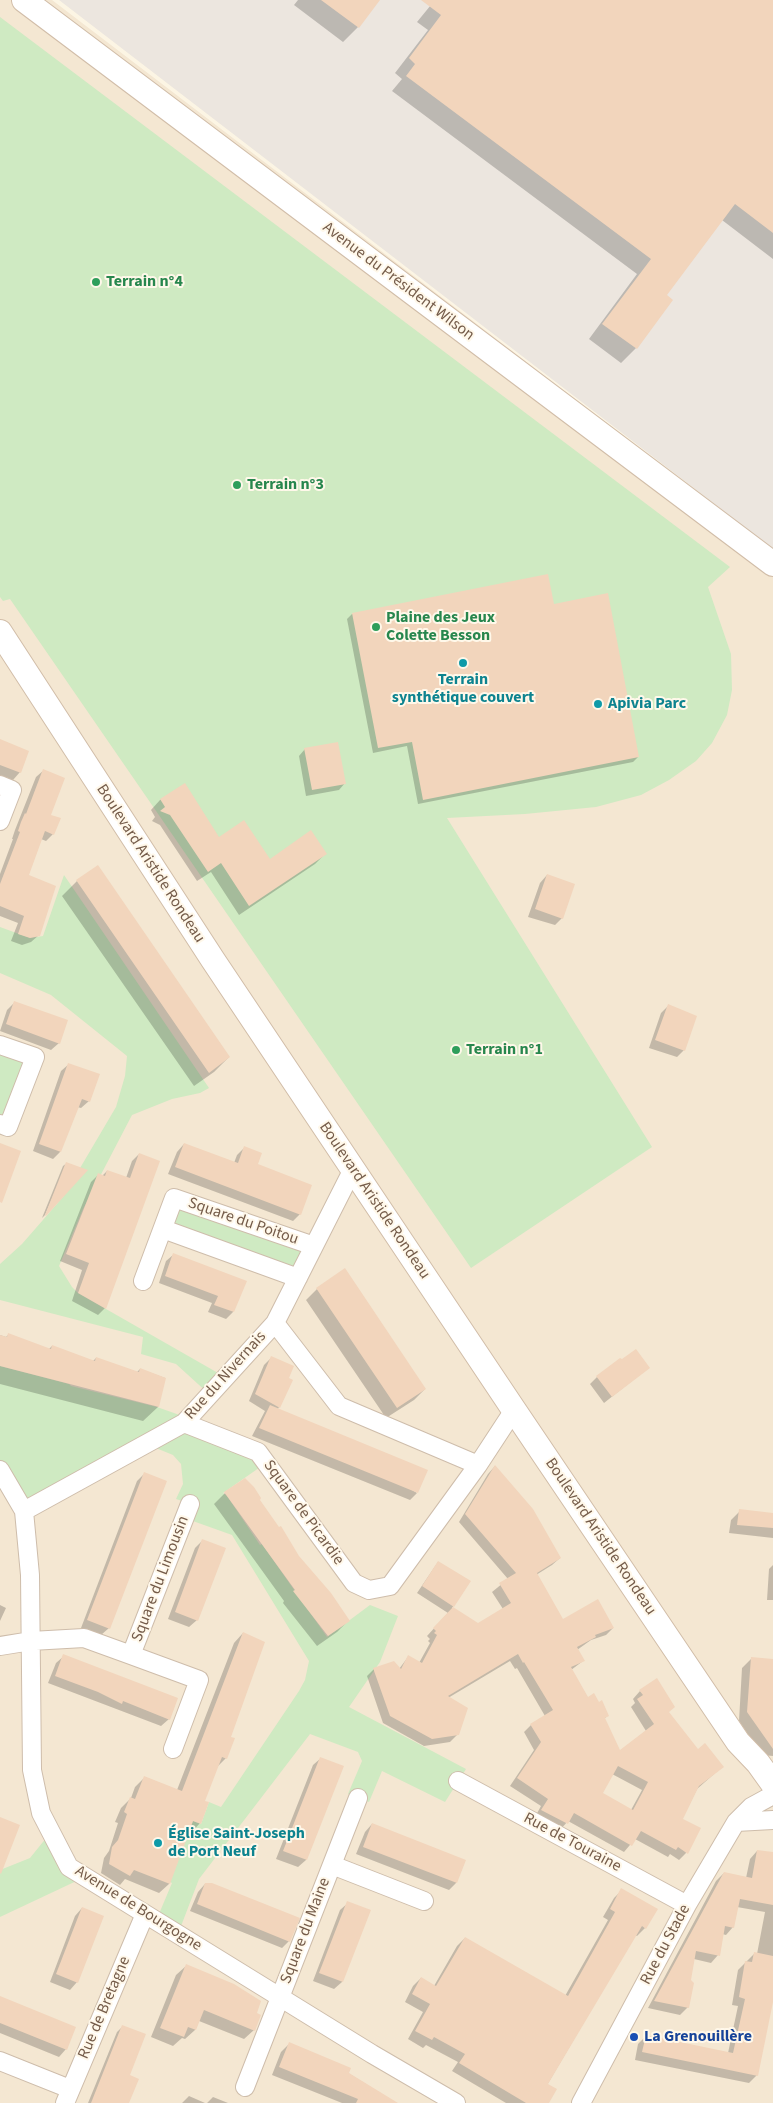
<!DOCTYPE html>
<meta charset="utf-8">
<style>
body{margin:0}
canvas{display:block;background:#fcf5e4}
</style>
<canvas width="773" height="2103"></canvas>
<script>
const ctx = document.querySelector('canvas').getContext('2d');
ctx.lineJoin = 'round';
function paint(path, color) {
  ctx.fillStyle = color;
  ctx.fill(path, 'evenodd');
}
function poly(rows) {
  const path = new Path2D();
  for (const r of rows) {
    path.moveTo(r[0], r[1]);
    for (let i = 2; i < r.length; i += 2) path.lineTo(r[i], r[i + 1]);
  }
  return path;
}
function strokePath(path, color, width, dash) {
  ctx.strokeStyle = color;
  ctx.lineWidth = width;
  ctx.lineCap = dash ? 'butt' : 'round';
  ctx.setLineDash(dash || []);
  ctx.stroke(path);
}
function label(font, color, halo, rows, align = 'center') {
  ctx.font = font + ' "Source Sans 3",sans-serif';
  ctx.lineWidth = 4;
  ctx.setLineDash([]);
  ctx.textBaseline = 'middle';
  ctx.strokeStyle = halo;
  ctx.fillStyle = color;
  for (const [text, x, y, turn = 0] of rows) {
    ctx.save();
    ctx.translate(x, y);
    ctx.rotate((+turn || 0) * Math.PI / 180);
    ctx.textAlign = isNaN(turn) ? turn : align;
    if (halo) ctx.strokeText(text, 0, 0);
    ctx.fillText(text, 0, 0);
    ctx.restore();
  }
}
paint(poly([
 [0,0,52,0,773,550,773,2103,0,2103]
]), '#f4e7d2');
paint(poly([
 [59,0,773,0,773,549]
]), '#ece6df');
paint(poly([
 [0,17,730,567,708,587,731,654,732,690,727,715,712,743,696,761,669,780,641,795,596,807,525,814,447,818,652,1147,471,1268,10,599,3,601,0,597],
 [64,875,209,1088,200,1093,172,1099,132,1115,83,1209,59,1266,72,1287,78,1293,225,1377,209,1394,176,1364,141,1354,143,1337,0,1300,0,1264,22,1244,63,1197,116,1107,125,1076,127,1056,51,995,0,973,0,927,30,938,43,936],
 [0,1045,35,1057,0,1124],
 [174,1198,314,1246,298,1278,163,1229],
 [0,1366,69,1384,71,1386,157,1407,188,1418,266,1463,223,1493,227,1496,260,1545,262,1544,327,1637,370,1605,398,1616,380,1662,349,1707,466,1769,445,1802,382,1771,369,1802,348,1794,362,1761,358,1752,310,1734,199,1879,178,1934,156,1921,172,1883,170,1882,193,1821,201,1824,209,1802,221,1807,299,1691,305,1680,309,1661,232,1535,190,1520,195,1505,176,1499,183,1484,181,1464,173,1455,146,1444,24,1511,0,1470],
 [51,1832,85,1877,0,1917,0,1870,30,1858]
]), '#cfeac2');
paint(poly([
 [298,0,378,0,358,27,343,42,294,5],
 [435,0,773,0,773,259,722,220,665,296,671,300,636,348,621,363,589,339,637,274,392,91,402,79,395,73,428,30,417,22],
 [553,605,638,757,633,762,418,804,407,746,373,753,347,619,352,614],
 [0,741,20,772,13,780,0,775],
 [305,749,345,783,339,790,306,796,299,756],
 [44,770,53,834,46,841,41,839,27,876,39,935,31,942,22,945,11,941,18,923,0,916,0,874,13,839,12,839,15,830,36,777],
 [184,785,219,838,270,860,325,854,315,864,239,915,211,872,197,881,160,825,152,821,155,817,151,810,160,800],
 [98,867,229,1057,214,1072,194,1086,62,896,77,881],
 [547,875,562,918,555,925,528,917,540,883],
 [15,1002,59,1043,51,1050,0,1031,7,1010],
 [668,1006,684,1050,677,1057,649,1048,661,1013],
 [69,1064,89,1101,81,1108,77,1107,60,1152,53,1159,33,1151,61,1071],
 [184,1144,234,1163,237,1155,244,1148,256,1165,300,1214,293,1221,168,1174,177,1152],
 [139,1154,105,1308,98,1315,72,1301,82,1270,60,1261,91,1182,98,1175,102,1176,107,1171,126,1178,132,1161],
 [67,1163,45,1215,42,1218,63,1166],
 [173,1255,245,1282,233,1312,226,1319,208,1312,212,1303,159,1283,166,1261],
 [317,1289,425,1389,414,1400,386,1418,306,1300],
 [9,1334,48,1350,52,1346,93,1361,96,1358,137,1372,140,1369,165,1378,158,1407,143,1421,0,1384,0,1335,6,1337],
 [272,1357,287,1379,292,1380,278,1409,417,1493,410,1500,252,1436,265,1411,249,1401,264,1365],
 [648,1368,604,1403,590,1384,597,1377],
 [495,1466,560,1558,552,1565,536,1575,563,1621,613,1628,606,1635,591,1640,577,1650,583,1661,571,1670,588,1698,607,1716,604,1719,619,1752,646,1731,631,1707,635,1703,633,1699,640,1691,668,1713,697,1751,722,1767,697,1789,681,1820,686,1853,679,1860,670,1854,668,1857,635,1839,624,1852,568,1821,560,1830,535,1817,541,1806,510,1786,534,1750,524,1732,531,1725,545,1716,517,1668,515,1669,510,1661,448,1698,458,1734,450,1742,424,1746,383,1723,367,1676,374,1669,399,1669,408,1657,419,1663,430,1643,428,1641,430,1639,427,1636,448,1613,417,1593,438,1562,469,1581,452,1608,478,1625,503,1609,492,1592,508,1579,459,1522,488,1474],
 [612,1774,642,1790,631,1810,601,1793],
 [144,1474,109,1628,101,1635,81,1628,137,1481],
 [225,1493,258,1500,298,1556,348,1621,337,1632,317,1646,283,1603,284,1601,214,1504],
 [740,1511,773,1514,773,1538,729,1533,731,1520],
 [203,1540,197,1620,189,1627,168,1619,195,1548],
 [773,1565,773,1600,767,1600,769,1569],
 [0,1605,6,1608,0,1621],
 [243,1633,226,1758,217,1767,203,1802,200,1823,191,1833,188,1832,169,1884,159,1893,125,1879,120,1885,101,1873,104,1858,109,1851,118,1823,115,1822,121,1808,131,1798,135,1787,145,1777,177,1790,234,1643],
 [64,1656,169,1719,161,1726,48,1683,56,1663],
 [751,1659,773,1661,773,1756,762,1755,739,1721,742,1668],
 [321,1758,342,1767,306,1860,298,1867,276,1859,313,1765],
 [372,1824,465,1861,456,1883,449,1890,356,1854,365,1832],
 [757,1851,773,1854,773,1992,757,2075,749,2083,635,2060,638,2044,646,2036,728,2053,738,2006,732,2005,738,1970,754,1954,757,1954,765,1912,737,1907,733,1927,726,1935,722,1934,718,1955,711,1963,694,1959,690,1981,688,2007,680,2015,648,2008,716,1881,724,1873,746,1878,750,1859],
 [205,1884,289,1941,282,1948,190,1911,198,1892],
 [622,1890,645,1928,637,1936,635,1935,547,2085,547,2103,506,2103,452,2071,458,2062,426,2045,423,2048,408,2039,423,2012,405,2002,413,1986,421,1978,434,1986,457,1946,465,1938,565,1996,608,1920,603,1917,614,1898],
 [348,1903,369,1911,342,1982,334,1989,313,1981,340,1910],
 [82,1908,77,1982,70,1990,50,1982,75,1916],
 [186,1966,254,2030,244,2039,199,2021,195,2030,185,2039,182,2038,173,2046,151,2037,176,1975],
 [0,1997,66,2049,59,2057,0,2033],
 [123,2026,128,2076,127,2103,88,2103,117,2032],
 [289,2044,348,2073,396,2103,342,2103,272,2075,281,2052],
 [189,2096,205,2103,182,2103],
 [213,2097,228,2103,207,2103]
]), '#0003');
paint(poly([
 [321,0,380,0,359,28],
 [421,0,773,0,773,233,735,204,667,295,673,300,637,349,602,324,651,259,406,76,415,64,409,58,441,15],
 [548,574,554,604,608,593,639,757,423,800,412,742,378,748,352,613],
 [0,739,29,751,21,773,0,765],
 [338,742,346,784,312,790,304,748],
 [43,769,65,778,51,815,61,818,54,835,45,831,29,875,56,886,40,936,30,938,18,934,24,916,0,906,0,884,20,832,18,831,21,822,25,813,26,814],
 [185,783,219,837,244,820,270,859,311,830,327,854,249,906,221,863,208,872,170,815,160,811,165,807,160,799],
 [98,865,230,1057,209,1073,76,880],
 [547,874,575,884,563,919,535,909],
 [14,1001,68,1020,60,1044,6,1024],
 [668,1004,697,1016,685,1051,655,1040],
 [68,1063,100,1074,90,1102,82,1099,61,1152,39,1144],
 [0,1143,21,1151,2,1203,0,1202],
 [184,1143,238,1163,244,1146,262,1153,258,1164,312,1185,301,1215,175,1167],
 [139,1153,160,1161,106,1309,78,1293,89,1263,66,1254,98,1173,105,1176,107,1170,130,1178],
 [66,1162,88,1170,46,1216,45,1215],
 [173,1253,247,1281,234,1312,214,1305,218,1296,165,1276],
 [345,1268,426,1389,397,1408,316,1288],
 [8,1333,51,1349,52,1345,95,1361,96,1357,139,1372,140,1368,166,1378,159,1407,0,1366,0,1335,7,1337],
 [636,1349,650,1368,612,1397,596,1376,620,1358,622,1359],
 [271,1356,294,1366,289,1378,293,1380,280,1408,255,1394],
 [270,1405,428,1470,418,1493,259,1428],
 [495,1465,533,1509,561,1558,537,1573,563,1619,598,1599,614,1628,595,1635,596,1637,577,1647,585,1661,571,1667,588,1697,594,1693,599,1702,602,1700,609,1716,605,1718,620,1750,654,1724,637,1699,643,1695,639,1690,657,1678,675,1707,669,1712,698,1749,705,1743,724,1767,699,1786,683,1819,701,1828,688,1854,678,1847,676,1850,641,1831,632,1846,574,1813,568,1824,541,1810,548,1799,517,1778,541,1742,530,1724,553,1710,524,1662,523,1663,518,1654,448,1696,468,1708,459,1735,432,1739,390,1716,373,1668,394,1661,401,1669,408,1655,422,1663,437,1635,434,1633,436,1631,433,1628,453,1607,478,1623,511,1603,499,1583,516,1573,465,1514],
 [618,1766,648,1782,633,1810,603,1793],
 [144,1472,167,1481,110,1629,87,1620],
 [245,1478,254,1487,261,1498,260,1500,279,1527,281,1526,299,1556,331,1593,350,1621,328,1636,293,1591,295,1590,224,1492],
 [739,1509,773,1513,773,1528,737,1525],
 [202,1539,226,1548,198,1621,175,1612],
 [438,1561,471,1581,454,1607,422,1586],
 [243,1632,265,1642,231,1737,235,1738,227,1759,222,1757,205,1801,209,1802,201,1824,193,1821,170,1884,134,1870,130,1876,109,1864,112,1847,118,1840,127,1814,124,1812,130,1797,135,1799,144,1776,182,1791],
 [63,1654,178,1698,170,1720,123,1701,122,1704,98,1692,55,1676],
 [751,1657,773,1659,773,1749,747,1712],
 [320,1757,344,1766,307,1860,283,1851],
 [0,1817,20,1825,1,1874,0,1873],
 [372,1823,466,1860,457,1883,363,1847],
 [757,1850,773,1852,773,1905,740,1899,734,1928,725,1926,720,1956,696,1951,691,1980,694,1983,689,2008,654,2001,724,1872,752,1878],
 [205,1883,212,1883,300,1918,290,1942,197,1904],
 [621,1888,658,1909,646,1929,642,1926,548,2084,557,2089,549,2103,526,2103,459,2063,465,2054,434,2037,432,2040,415,2031,430,2004,412,1994,421,1977,436,1986,465,1937,568,1996,615,1912,610,1909],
 [347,1901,371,1910,343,1982,319,1973],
 [82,1907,104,1916,78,1983,56,1974],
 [754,1952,773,1956,773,2002,758,2076,642,2052,646,2035,733,2053,745,1999,739,1997,745,1961,752,1962],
 [186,1964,234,1984,261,2001,257,2013,261,2015,255,2031,204,2010,196,2030,188,2027,184,2037,160,2028],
 [0,1996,76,2027,67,2050,0,2023],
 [122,2025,146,2034,130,2075,139,2079,129,2103,91,2103],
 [289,2042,351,2068,349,2073,398,2103,356,2103,358,2099,279,2067]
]), '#f2d5bc');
const street = poly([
 [0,785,12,790,0,821],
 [0,1045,35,1057,8,1127,0,1124],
 [163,1229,298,1278],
 [143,1281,174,1198,314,1246],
 [275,1323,339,1406,478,1465],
 [184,1423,258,1452,354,1583,369,1590,390,1586,478,1465,514,1410],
 [0,1470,24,1511,30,1575,32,1770,41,1813,69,1867,372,2054,456,2103],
 [24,1511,184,1423,275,1323,353,1169],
 [0,1646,31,1641,84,1638,131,1655,190,1504],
 [131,1655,199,1680,173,1749],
 [458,1781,687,1905],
 [736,1822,773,1820],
 [332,1865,424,1901],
 [0,2061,70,2089],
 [245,2087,358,1798],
 [65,2103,145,1914],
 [581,2103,687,1905,736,1822,751,1807,773,1795]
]);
const secondary = poly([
 [24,0,773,564],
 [0,632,213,960,514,1410,738,1742,758,1763,773,1784]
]);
strokePath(street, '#cebdab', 20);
strokePath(secondary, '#d1bda8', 26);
strokePath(street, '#fff', 18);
strokePath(secondary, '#fff', 24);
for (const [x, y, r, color] of [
 [96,282,5,"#2e9e5b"],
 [237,485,5,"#2e9e5b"],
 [376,627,5,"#2e9e5b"],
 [463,663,5,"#0f9aa8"],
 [598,704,5,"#0f9aa8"],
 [456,1050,5,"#2e9e5b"],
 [158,1843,5,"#0f9aa8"],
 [634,2037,5,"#1a4fb4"]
]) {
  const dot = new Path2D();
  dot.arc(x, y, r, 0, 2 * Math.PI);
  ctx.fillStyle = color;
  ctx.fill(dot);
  strokePath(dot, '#fff8ea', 2);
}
label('bold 16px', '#27864d', '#fff8ea', [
 ["Terrain n°4",106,282],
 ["Terrain n°3",247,485],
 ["Plaine des Jeux",386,618],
 ["Colette Besson",386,636],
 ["Terrain n°1",466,1050]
], 'left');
label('16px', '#755c4a', '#fff8ea', [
 ["Avenue du Président Wilson",398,282,37],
 ["Boulevard Aristide Rondeau",150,864,57],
 ["Boulevard Aristide Rondeau",374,1201,56],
 ["Square du Poitou",243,1222,19],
 ["Rue du Nivernais",226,1376,-48],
 ["Square de Picardie",303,1513,54],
 ["Boulevard Aristide Rondeau",600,1537,56],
 ["Square du Limousin",161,1579,-69],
 ["Rue de Touraine",572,1843,28],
 ["Avenue de Bourgogne",138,1909,32],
 ["Square du Maine",306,1931,-69],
 ["Rue du Stade",666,1945,-62],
 ["Rue de Bretagne",105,2008,-67]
]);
label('bold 16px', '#0d838f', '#fff8ea', [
 ["Terrain",463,680,"center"],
 ["synthétique couvert",463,698,"center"],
 ["Apivia Parc",608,704],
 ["Église Saint-Joseph",168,1834],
 ["de Port Neuf",168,1852]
], 'left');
label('bold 16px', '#164399', '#fff8ea', [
 ["La Grenouillère",644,2037]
], 'left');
</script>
